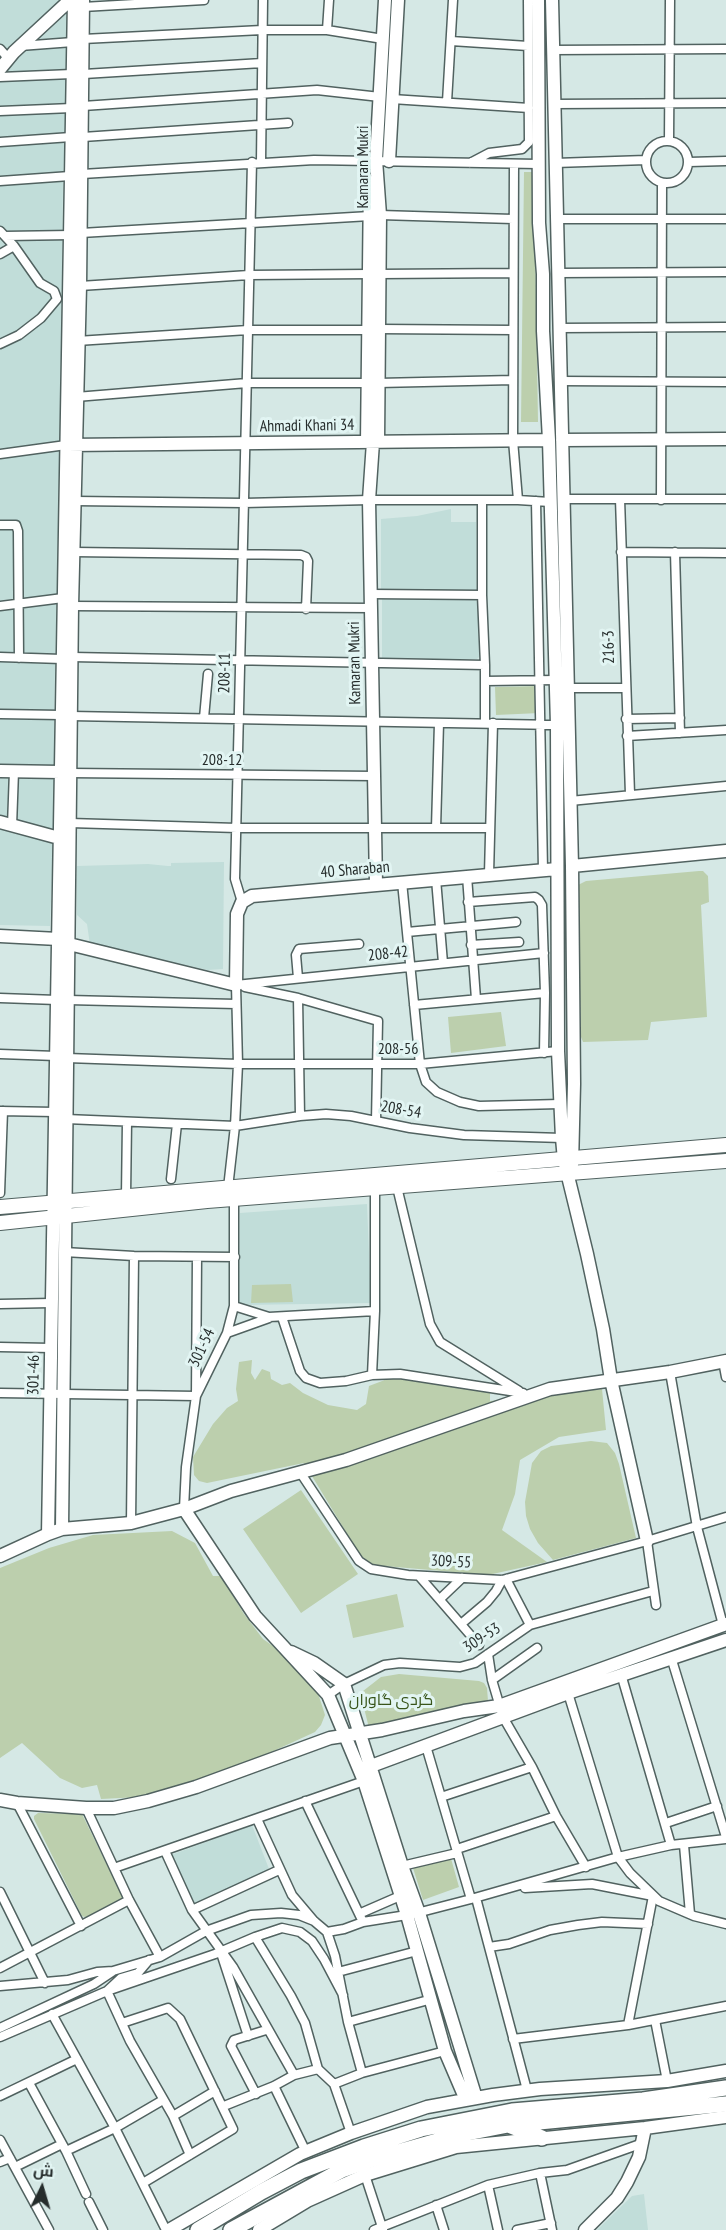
<!DOCTYPE html>
<meta charset="utf-8">
<style>
body{margin:0}
#map{position:relative;width:726px;height:2230px;overflow:hidden;background:#d5e8e5;font-family:"PT Sans Narrow",Cairo,sans-serif}
canvas{display:block}
.north{position:absolute;left:12px;top:2158px;width:60px;height:60px;-webkit-text-stroke:4px #e2f5f3;paint-order:stroke;rotate:5deg;font-size:16px;font-weight:700;line-height:24px;text-align:center;color:#262d2c}
.north::after{content:'';display:block;margin:auto;width:21px;height:27px;background:#262d2c;clip-path:polygon(50% 0,100% 100%,50% 72%,0 100%)}
</style>
<div id="map">
<canvas width="726" height="2230"></canvas>
<div class="north">ش</div>
</div>
<script>
const ctx = document.querySelector('canvas').getContext('2d');
ctx.lineJoin = 'round';
function paint(path, color) {
  ctx.fillStyle = color;
  ctx.fill(path, 'evenodd');
}
function poly(rows) {
  const path = new Path2D();
  for (const r of rows) {
    if (r.length === 3) {
      path.moveTo(r[0] + r[2], r[1]);
      path.arc(r[0], r[1], r[2], 0, 2 * Math.PI);
      continue;
    }
    path.moveTo(r[0], r[1]);
    for (let i = 2; i < r.length; i += 2) path.lineTo(r[i], r[i + 1]);
  }
  return path;
}
function strokePath(path, color, width, dash) {
  ctx.strokeStyle = color;
  ctx.lineWidth = width;
  ctx.lineCap = dash ? 'butt' : 'round';
  ctx.setLineDash(dash || []);
  ctx.stroke(path);
}
function label(font, color, halo, rows, align = 'center') {
  ctx.font = font + ' "PT Sans Narrow",Cairo,sans-serif';
  ctx.lineWidth = 6;
  ctx.setLineDash([]);
  ctx.textBaseline = 'middle';
  ctx.strokeStyle = halo;
  ctx.fillStyle = color;
  for (const [text, x, y, turn = 0] of rows) {
    ctx.save();
    ctx.translate(x, y);
    ctx.rotate((+turn || 0) * Math.PI / 180);
    ctx.textAlign = isNaN(turn) ? turn : align;
    if (halo) ctx.strokeText(text, 0, 0);
    ctx.fillText(text, 0, 0);
    ctx.restore();
  }
}
paint(poly([
 [0,0,72,0,63,177,60,445,54,715,56,772,50,926,0,925],
 [451,509,451,522,476,522,476,592,381,590,381,519,417,516],
 [382,598,475,599,478,603,479,657,477,659,382,659],
 [224,862,223,969,207,970,177,963,166,963,90,945,87,924,77,915,77,866,148,864,168,866,171,866,171,863],
 [367,1204,371,1303,244,1305,239,1302,240,1213],
 [252,1825,269,1869,192,1906,171,1855],
 [644,2194,648,2230,597,2230,632,2196]
]), '#c1ddd9');
paint(poly([
 [524,172,534,172,538,422,521,422],
 [539,686,540,713,496,715,495,687],
 [699,871,703,871,708,876,709,902,701,905,707,1017,651,1022,648,1040,583,1042,581,1037,577,889,578,885,586,881],
 [501,1012,506,1046,451,1053,448,1017],
 [291,1284,293,1302,251,1303,252,1285],
 [252,1360,251,1373,255,1380,262,1369,270,1372,271,1379,282,1385,290,1383,303,1393,328,1405,357,1410,366,1404,369,1386,390,1378,414,1379,490,1391,490,1401,602,1389,606,1430,559,1437,520,1460,515,1494,502,1530,547,1562,488,1575,373,1565,360,1555,304,1463,207,1483,199,1481,194,1475,193,1457,213,1424,227,1408,238,1401,236,1389,239,1362],
 [591,1441,607,1443,615,1453,619,1464,636,1538,553,1560,538,1543,530,1529,526,1516,525,1502,532,1463,541,1451,551,1446],
 [301,1490,358,1574,301,1613,243,1529],
 [172,1531,195,1543,213,1576,221,1576,244,1614,263,1639,290,1658,318,1693,325,1715,321,1725,315,1732,243,1765,191,1785,140,1797,101,1799,97,1785,82,1788,60,1778,22,1743,0,1758,0,1568,49,1548,93,1535],
 [397,1594,404,1627,353,1638,346,1605],
 [399,1674,479,1681,484,1683,487,1688,488,1701,369,1728,362,1700,363,1691,381,1677],
 [38,1813,82,1814,122,1896,122,1900,88,1918,82,1916,34,1819,34,1816],
 [450,1855,459,1887,423,1900,413,1868]
]), '#bccfad');
const street = poly([
 [83,7,204,0],
 [327,30,329,0],
 [83,39,262,30,327,30,383,39],
 [451,41,528,46],
 [20,46,73,42],
 [0,49,8,58],
 [553,50,726,49],
 [84,74,262,63],
 [0,77,72,74],
 [392,99,529,108],
 [447,102,453,0],
 [554,104,726,103],
 [83,106,317,90,380,97],
 [0,111,72,108],
 [83,137,288,123],
 [667,162,21],
 [669,141,670,0],
 [0,142,71,137],
 [261,162,263,0],
 [689,162,726,161],
 [470,163,489,153,522,149,529,142,528,0],
 [555,163,646,160],
 [514,164,513,440,518,500],
 [82,174,314,160,538,164],
 [0,181,70,176],
 [380,215,513,219],
 [557,219,726,219],
 [0,231,14,246,40,283,54,291,57,299,41,318,19,335,0,344],
 [81,233,370,216],
 [5,236,71,235],
 [0,254,14,246],
 [558,273,726,272],
 [379,274,513,273],
 [80,286,249,275,369,274],
 [560,328,726,327],
 [379,329,513,330],
 [77,341,248,330,368,330],
 [561,381,726,382],
 [378,383,513,380],
 [76,397,247,383,368,383],
 [0,454,66,445],
 [564,499,726,499],
 [620,499,630,794],
 [482,500,482,595,485,665,485,723],
 [661,500,662,183],
 [75,501,244,503,369,500,518,500,550,502],
 [536,501,543,870],
 [0,525,16,525,18,531,19,658],
 [74,552,301,555,306,557,308,561,306,609],
 [621,552,726,553],
 [675,552,680,733],
 [371,594,482,595],
 [0,606,63,598],
 [72,606,371,608],
 [0,657,62,659],
 [72,657,485,665],
 [485,681,556,680],
 [567,688,625,688],
 [0,714,61,715],
 [71,716,557,725],
 [204,718,208,674],
 [626,719,680,718],
 [627,736,726,730],
 [70,773,374,776],
 [570,801,726,786],
 [70,823,237,828,490,828],
 [12,826,14,771],
 [436,828,439,723],
 [489,874,493,723],
 [467,876,476,999],
 [436,879,443,963],
 [402,882,420,1064,426,1082,437,1092,460,1102,479,1106,560,1104],
 [242,902,235,879,252,162],
 [468,902,535,897,539,900,542,905,545,993,544,1053],
 [407,932,516,922],
 [471,945,519,942],
 [298,978,296,955,299,949,359,944],
 [236,985,544,953],
 [245,987,298,998,378,1021,376,1121],
 [0,998,57,1000],
 [298,998,300,1116],
 [68,1000,236,1004],
 [414,1005,545,993],
 [0,1054,56,1056],
 [67,1058,238,1064,420,1064,558,1051],
 [0,1111,55,1112],
 [66,1119,235,1126,300,1116,326,1114,351,1116,410,1128,464,1135,562,1138],
 [171,1179,177,1124],
 [397,1187,430,1324,440,1342,519,1391],
 [228,1188,235,1126,238,1064,236,985],
 [0,1193,3,1111],
 [126,1196,127,1122],
 [64,1252,134,1256,235,1257],
 [0,1304,51,1303],
 [234,1306,269,1317,375,1311],
 [282,1317,300,1371,306,1378,320,1383,346,1381,372,1375,400,1374,523,1393],
 [227,1333,269,1318],
 [0,1347,51,1348],
 [723,1361,726,1377],
 [670,1372,697,1527,723,1625],
 [372,1375,375,1311,375,1188],
 [0,1393,196,1396,197,1257],
 [300,1472,359,1561,371,1569,408,1575,502,1580,647,1541,726,1517],
 [184,1509,186,1467,196,1396,227,1333,234,1306,234,1199],
 [131,1523,134,1256],
 [647,1541,656,1605],
 [419,1576,479,1645],
 [506,1579,530,1625],
 [441,1598,462,1578],
 [461,1624,487,1602,496,1591,502,1580],
 [488,1654,492,1680,503,1717,532,1767,556,1816,586,1867],
 [671,1657,726,1837],
 [621,1674,671,1845],
 [492,1680,537,1648],
 [568,1693,618,1857,630,1873,659,1901,694,1916,726,1924],
 [328,1695,344,1684,384,1665,400,1663,460,1667,475,1663,530,1625,653,1591],
 [426,1746,471,1899],
 [441,1797,532,1767],
 [305,1801,363,1922],
 [17,1803,81,1926],
 [86,1808,129,1900,160,1957],
 [257,1819,292,1895,314,1921,327,1932],
 [666,1823,717,1806],
 [684,1845,690,1914],
 [457,1849,556,1816],
 [165,1851,192,1910,233,1967,294,2075],
 [402,1866,457,1853],
 [114,1868,364,1781],
 [525,1888,592,1884,653,1896,628,2025],
 [0,1892,45,1983],
 [476,1898,527,2090],
 [192,1910,279,1870],
 [361,1913,400,1896],
 [327,1932,344,1929,363,1922,413,1914,471,1899,618,1857,671,1845,726,1839],
 [327,1932,335,1956,348,2022,362,2073],
 [255,1937,291,1996,305,2023,318,2069],
 [489,1947,509,1944,550,1930,578,1925,602,1922,648,1924],
 [221,1953,248,2036],
 [0,1968,129,1900],
 [338,1972,417,1951],
 [0,1986,68,1980,97,1972,113,1971,160,1957,206,1931,251,1915,281,1913,299,1915,314,1921],
 [52,2014,115,2128,166,2230],
 [655,2020,667,2081],
 [348,2022,432,1999],
 [122,2023,168,2008,180,2019,233,2129,143,2183],
 [0,2028,94,1984,112,1972],
 [0,2037,107,1991,121,1978,138,1973,149,1960],
 [513,2039,628,2025,726,2006],
 [318,2069,334,2084,351,2133],
 [29,2083,66,2151,86,2194],
 [334,2084,362,2073,445,2051],
 [274,2086,306,2152],
 [256,2094,231,2046,234,2040,266,2030],
 [0,2096,77,2059],
 [224,2106,274,2086,294,2075,318,2069],
 [173,2116,215,2091],
 [0,2140,49,2230],
 [66,2151,115,2128,163,2100],
 [190,2155,173,2116,130,2041,107,1991,215,1954,255,1937,282,1928,300,1932,312,1941,324,1959,343,1995],
 [0,2162,10,2158],
 [15,2167,62,2144],
 [540,2173,552,2230],
 [365,2175,383,2230],
 [488,2185,498,2230],
 [89,2202,103,2230],
 [436,2205,444,2230],
 [374,2230,488,2185,540,2173,567,2170,643,2143],
 [517,2230,551,2223]
]);
const secondary = poly([
 [538,0,539,223,543,274,543,331,549,440,557,725,558,1051,562,1138,564,1160,587,1254,603,1329,611,1380,647,1541],
 [552,0,572,866,574,1084,572,1165],
 [0,69,14,52,70,0],
 [389,161,398,0],
 [562,440,726,439],
 [378,441,380,215,376,160,385,0],
 [367,442,370,182],
 [373,442,369,500,376,884],
 [68,445,549,440],
 [0,771,60,772],
 [0,822,59,838],
 [572,866,726,851],
 [0,936,58,939],
 [69,944,236,985,237,914,242,902,252,896,557,869],
 [184,1509,255,1616,328,1695,364,1781,407,1915,445,2051,466,2100],
 [62,1529,72,606,80,286,83,0],
 [48,1534,74,0],
 [0,1556,48,1534,62,1529,131,1523,184,1509,231,1491,346,1460,550,1389,670,1372,726,1361],
 [291,1652,314,1663,344,1684,402,1866,419,1913,476,2098],
 [363,1769,568,1693,726,1640],
 [0,1800,17,1803,86,1808,114,1808,148,1801,196,1787,330,1738,382,1730,464,1711,499,1706,726,1624],
 [169,2230,300,2154,351,2133,427,2107,493,2095,540,2089,667,2081,726,2071],
 [259,2230,307,2201,365,2175,456,2147,645,2128,726,2117],
 [585,2230,617,2198,627,2182,639,2157,645,2128]
]);
const primary = poly([
 [0,1207,726,1145],
 [0,1223,207,1201,726,1161]
]);
const highway = poly([
 [511,2126,542,2138],
 [198,2230,261,2192,301,2171,364,2147,421,2129,512,2111,643,2100,726,2088],
 [231,2230,342,2170,370,2160,462,2134,508,2125,726,2104]
]);
strokePath(street, '#516260', 11);
strokePath(secondary, '#516260', 15);
strokePath(primary, '#516260', 16);
strokePath(highway, '#516260', 18);
strokePath(street, '#fff', 8);
strokePath(secondary, '#fff', 12);
strokePath(primary, '#fff', 14);
strokePath(highway, '#fff', 15);
label('16px', '#262d2c', '#e2f5f3', [
 ["Kamaran Mukri",363,167,-90],
 ["Ahmadi Khani 34",307,426,-1],
 ["216-3",609,647,-91],
 ["Kamaran Mukri",355,663,-91],
 ["208-11",225,673,-89],
 ["208-12",222,760],
 ["40 Sharaban",355,870,-5],
 ["208-42",388,954,-6],
 ["208-56",398,1049],
 ["208-54",401,1110,10],
 ["301-54",202,1348,-65],
 ["301-46",34,1375,-89],
 ["309-55",451,1562,3],
 ["309-53",482,1638,-33]
]);
label('16px', '#38551a', '#e2f5f3', [
 ["گردی گاوران",391,1700]
]);
</script>
